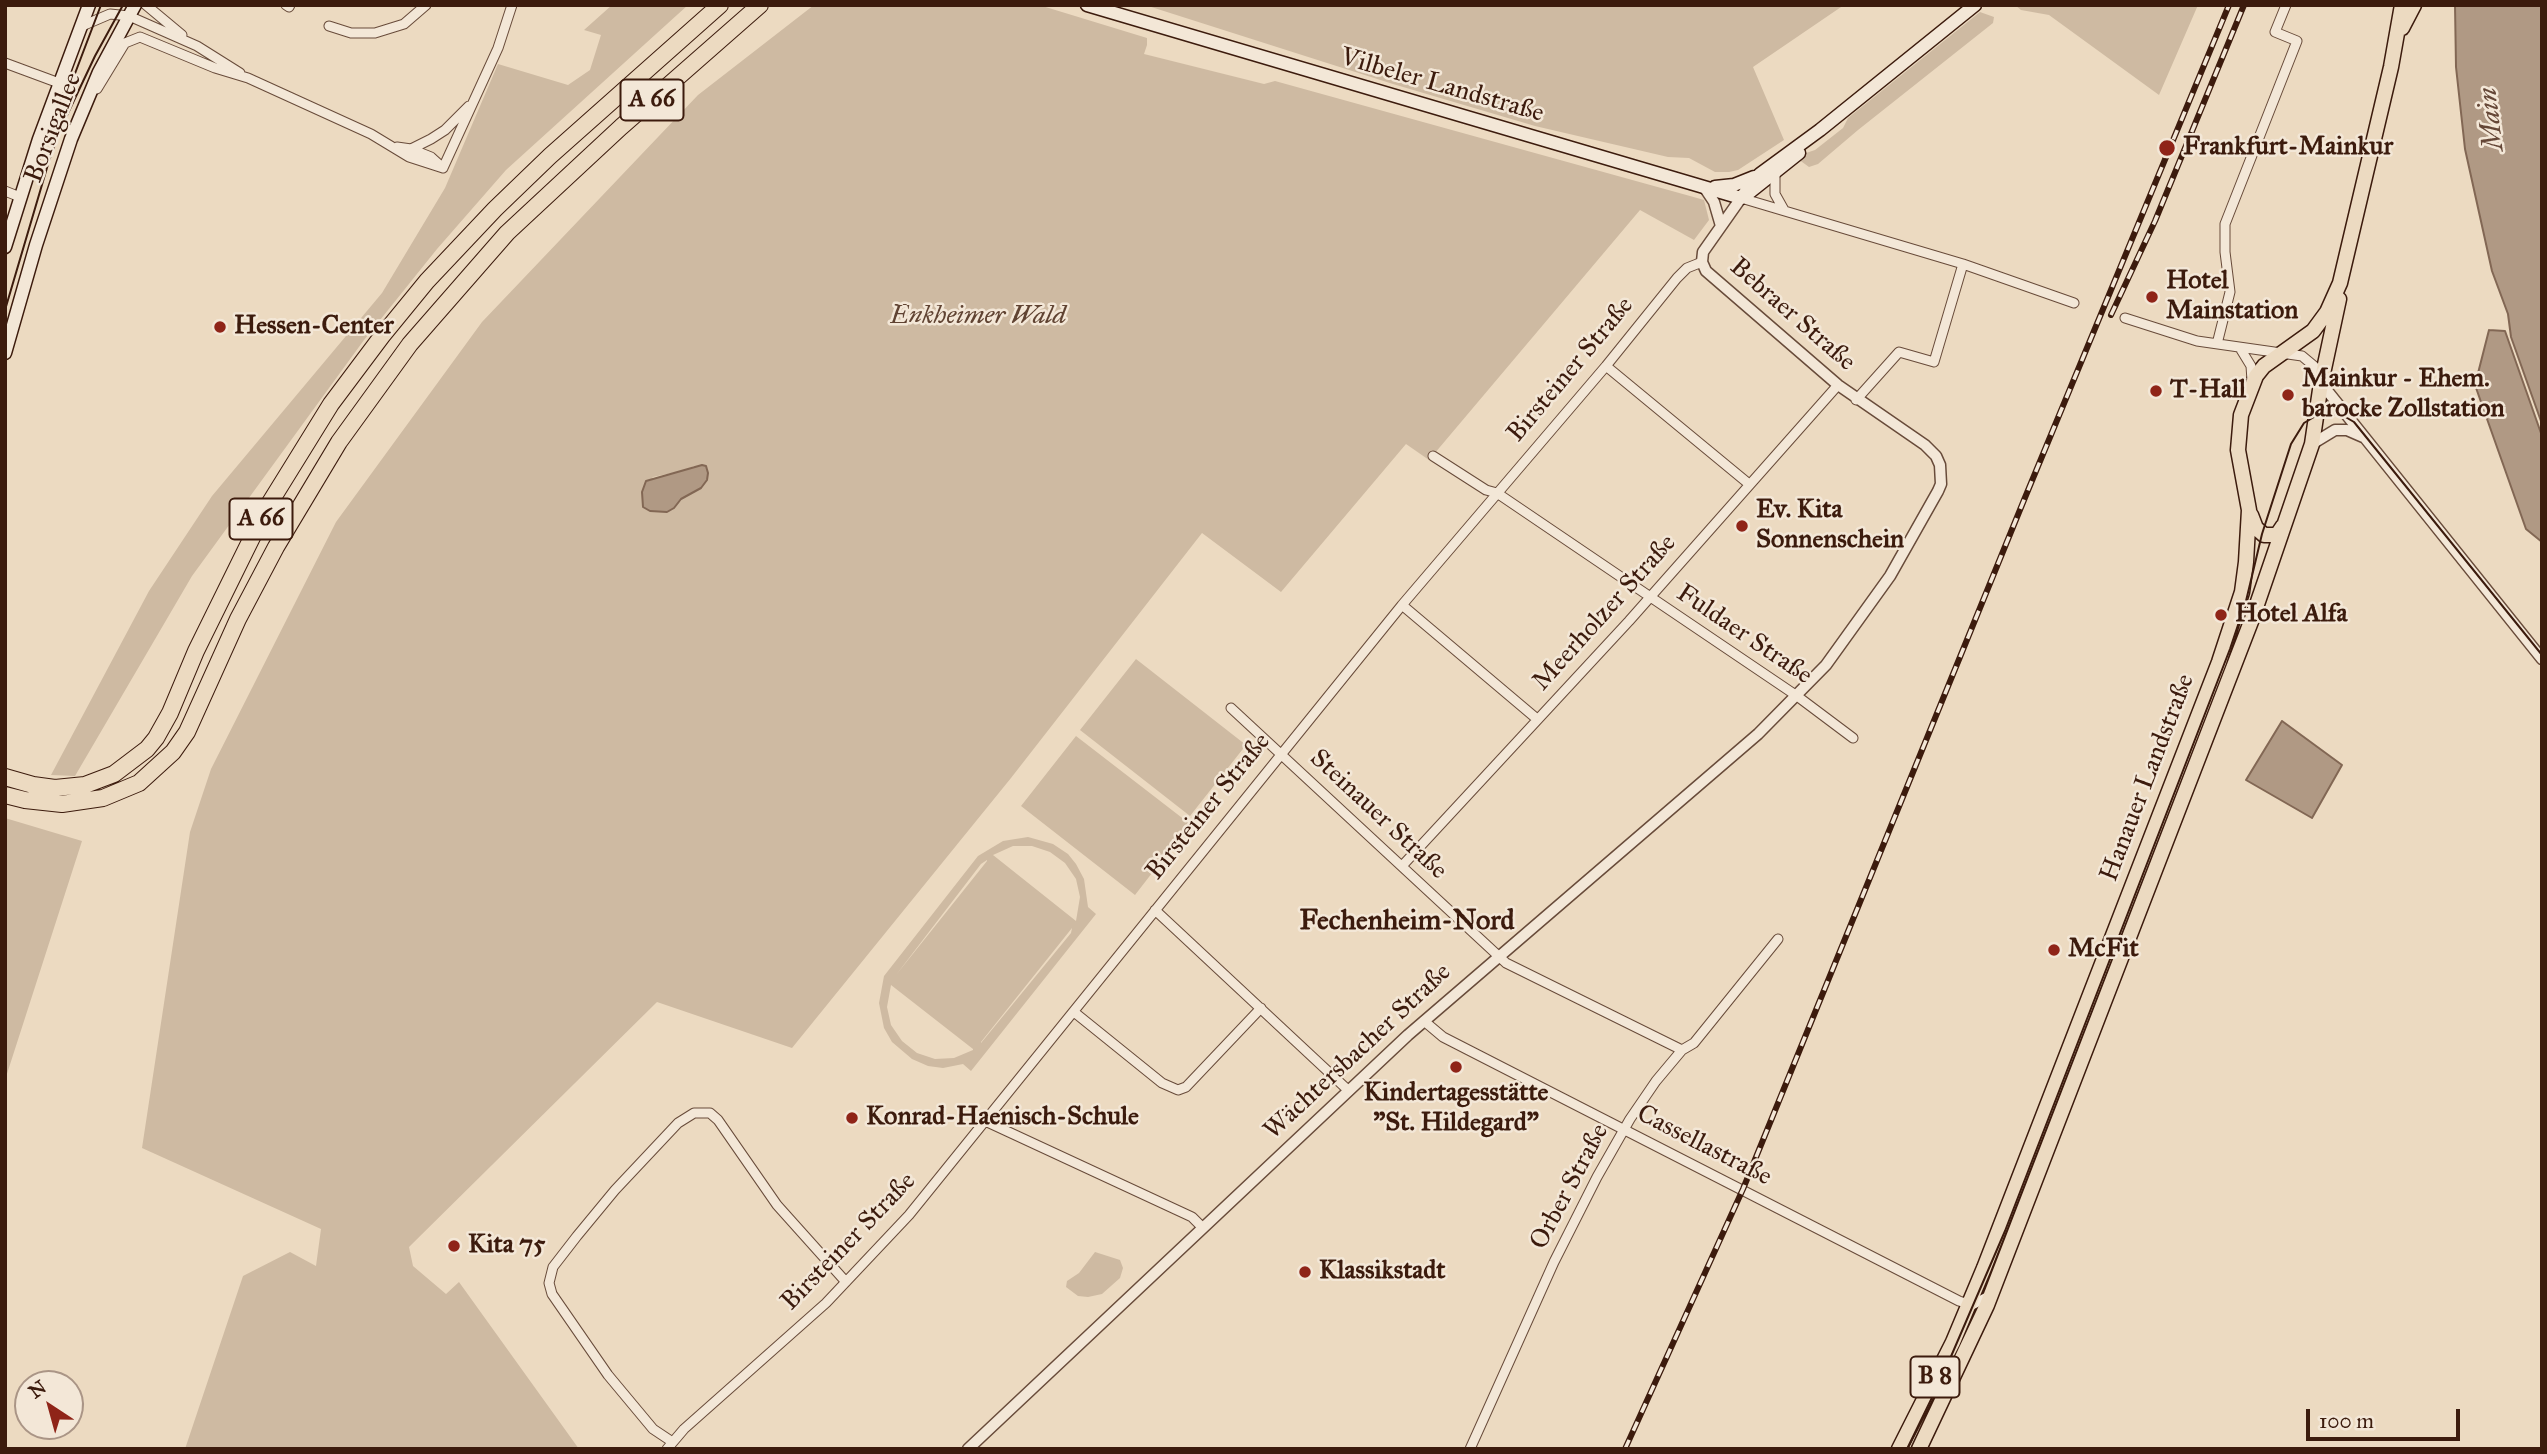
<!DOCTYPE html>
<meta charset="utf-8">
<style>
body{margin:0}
#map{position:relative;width:2547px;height:1454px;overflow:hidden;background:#ecdac1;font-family:"IM FELL Great Primer",serif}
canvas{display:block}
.frame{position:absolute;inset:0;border:7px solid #3c1b0d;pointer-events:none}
.north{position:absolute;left:14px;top:1370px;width:70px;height:70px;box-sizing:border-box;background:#f3e7d7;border:2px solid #aa9586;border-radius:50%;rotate:324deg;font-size:19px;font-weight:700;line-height:28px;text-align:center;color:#3c1b0d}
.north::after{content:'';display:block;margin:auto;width:24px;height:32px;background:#8f2418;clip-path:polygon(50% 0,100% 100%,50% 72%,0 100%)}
.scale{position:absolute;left:2306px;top:1409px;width:154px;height:32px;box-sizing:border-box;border:4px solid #3c1b0d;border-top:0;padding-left:9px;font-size:21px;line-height:24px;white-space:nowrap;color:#3c1b0d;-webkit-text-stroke:5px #f3e7d7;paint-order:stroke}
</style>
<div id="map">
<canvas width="2547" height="1454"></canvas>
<div class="frame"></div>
<div class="north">N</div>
<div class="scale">100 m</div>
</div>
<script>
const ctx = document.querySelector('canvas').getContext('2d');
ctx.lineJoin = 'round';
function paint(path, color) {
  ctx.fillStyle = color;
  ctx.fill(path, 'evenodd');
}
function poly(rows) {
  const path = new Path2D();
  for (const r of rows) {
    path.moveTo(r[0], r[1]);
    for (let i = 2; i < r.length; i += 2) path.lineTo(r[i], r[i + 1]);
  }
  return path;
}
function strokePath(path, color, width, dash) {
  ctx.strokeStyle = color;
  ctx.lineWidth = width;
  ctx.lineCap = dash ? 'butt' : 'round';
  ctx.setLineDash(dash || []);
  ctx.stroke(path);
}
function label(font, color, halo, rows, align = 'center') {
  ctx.font = font + ' "IM FELL Great Primer",serif';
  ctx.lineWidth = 5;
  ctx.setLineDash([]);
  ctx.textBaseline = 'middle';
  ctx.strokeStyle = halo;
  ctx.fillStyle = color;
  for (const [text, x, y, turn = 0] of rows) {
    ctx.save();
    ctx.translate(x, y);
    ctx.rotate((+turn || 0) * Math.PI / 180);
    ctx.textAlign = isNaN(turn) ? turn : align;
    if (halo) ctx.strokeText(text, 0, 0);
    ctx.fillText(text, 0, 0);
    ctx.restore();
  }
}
paint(poly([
 [612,5,688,5,506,170,437,249,364,340,192,576,75,776,51,775,149,591,212,496,382,293,445,188,498,64,568,85,590,70,601,35,584,30],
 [814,5,1039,5,1147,38,1147,45,1144,54,1264,84,1275,81,1690,196,1704,200,1709,220,1694,240,1640,210,1429,460,1406,444,1281,592,1202,533,1011,778,792,1048,657,1002,409,1247,413,1266,446,1294,459,1282,579,1449,185,1449,243,1276,290,1252,316,1266,321,1229,142,1148,190,832,211,769,336,522,482,322,698,95],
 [694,466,701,488,681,499,674,508,642,492,653,477,686,470],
 [1145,5,1844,5,1753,67,1784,140,1738,170,1729,172,1715,172,1689,158,1668,157,1535,126,1393,84],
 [2015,5,2198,5,2159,95,2049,15,2021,10],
 [1980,12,1994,17,1993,23,1858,130,1818,164,1809,167,1798,159,1806,153,1815,150,1843,128,1848,118],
 [1136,659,1246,745,1190,816,1080,730],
 [1076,736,1190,824,1135,895,1021,806],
 [5,818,82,841,5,1080],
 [1028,837,1053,844,1068,854,1076,864,1084,879,1088,907,1096,914,971,1071,963,1064,943,1068,928,1066,912,1059,892,1042,884,1028,879,1003,884,976,978,856,1003,841],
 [1013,846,1032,846,1050,852,1065,863,1076,879,1080,897,1076,921,993,855],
 [987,860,987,861,896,975,981,864],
 [1072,928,1071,933,981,1043,981,1042],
 [891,985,973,1049,973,1050,954,1058,935,1059,917,1053,902,1041,891,1025,887,1007],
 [1095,1252,1120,1260,1123,1268,1120,1278,1102,1294,1088,1297,1078,1296,1066,1287,1067,1281,1079,1273]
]), '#cebaa2');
const water = poly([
 [2455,5,2542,5,2542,424,2511,337,2508,314,2492,271,2465,149,2456,67,2455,5],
 [2489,330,2505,331,2542,436,2542,542,2526,529,2475,385,2489,330],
 [702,465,706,466,708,473,707,480,701,488,681,499,674,508,667,512,650,511,643,507,642,492,646,481,702,465],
 [2282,721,2342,765,2312,818,2246,780,2282,721]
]);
paint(water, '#b09984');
strokePath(water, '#826754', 2);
const minor = poly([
 [146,5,182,35],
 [286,5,289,7,290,5],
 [82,26,110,14,129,16,197,46,240,73],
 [329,26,351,33,375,33,404,24,426,5],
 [5,63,59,83],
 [97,89,125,43,140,37,215,68,248,78,371,134,409,157,443,168],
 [397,147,411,149,431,139,445,130,469,106],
 [411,149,431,157,442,167],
 [443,168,498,48,512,5],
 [1775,175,1775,194,1784,210],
 [5,191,20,197],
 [1741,198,1963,264,2074,303],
 [2125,318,2197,341,2302,356,2314,366,2321,381],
 [2217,344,2230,292,2225,252,2225,224,2297,41,2275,32,2286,5],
 [2240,348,2251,366,2252,381],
 [1606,366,1749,484],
 [1856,400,1899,352,1934,362,1963,264],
 [1433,456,1486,490,1497,493,1649,596,1797,696,1853,738],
 [1402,605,1537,719],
 [1231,708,1506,963,1682,1050],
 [1402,866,1629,621,1838,385],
 [1155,910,1349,1091],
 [1074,1012,1162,1083,1178,1090,1186,1087,1261,1008],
 [1424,1021,1443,1037,1959,1301,1972,1305,1989,1296],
 [985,1121,1192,1217,1202,1227],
 [671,1441,653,1429,608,1375,552,1294,549,1283,553,1267,577,1236,615,1190,678,1123,694,1113,710,1113,718,1120,777,1205,846,1282],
 [667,1449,684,1429,826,1303,909,1215,1402,605,1606,366,1677,278,1687,268,1702,262],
 [1470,1449,1554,1262,1597,1177,1630,1119,1656,1081,1682,1050,1694,1043,1778,939]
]);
const tertiary = poly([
 [1704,187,1714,202,1721,226],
 [2321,383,2542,659],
 [2312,444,2335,430,2347,430,2363,437],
 [968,1449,1408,1035,1758,734,1826,665,1890,576,1938,491,1941,484,1940,465,1936,456,1925,445,1838,385,1706,271,1702,262,1703,252,1741,198]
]);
const secondary = poly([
 [1087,5,1741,198],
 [1715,187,1734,185,1754,177],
 [1745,196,1799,153],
 [1741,198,1760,174,1820,130,1975,5],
 [5,247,39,139,89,5],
 [5,353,36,245,71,139,99,72,135,5]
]);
const primary = poly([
 [2402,28,2414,5],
 [2251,515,2256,528,2264,535,2277,535,2283,526],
 [1899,1449,1953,1342,1984,1268,2219,662,2242,592,2246,562,2249,510,2238,450,2241,415,2256,376,2264,366,2313,331,2327,312,2340,283,2391,67,2402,5],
 [1919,1449,1987,1305,2252,619,2312,444,2321,383,2339,299]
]);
const motorway = poly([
 [5,777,33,785,55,788,85,785,114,774,147,749,156,738,170,713,196,651,266,509,331,404,382,336,427,281,495,209,550,156,720,5],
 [5,795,25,800,62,804,103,798,139,783,173,752,187,732,238,619,276,547,339,442,410,344,507,233,621,127,760,5]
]);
strokePath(minor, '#684b3a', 11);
strokePath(tertiary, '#684b3a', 13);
strokePath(secondary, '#3c1b0d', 15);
strokePath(primary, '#3c1b0d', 17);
strokePath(motorway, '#3c1b0d', 18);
strokePath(minor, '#f3e7d7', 9);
strokePath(tertiary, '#f3e7d7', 10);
strokePath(secondary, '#f3e7d7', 12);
strokePath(primary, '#ecdac1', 14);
strokePath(motorway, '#ecdac1', 16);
strokePath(poly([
 [71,84,101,5],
 [5,310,49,161,61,128,95,56,123,5],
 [1907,1449,1943,1375,2005,1231,2230,649,2246,601,2262,534,2291,444,2304,423,2314,417,2325,414,2342,415,2354,422,2542,655]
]), '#3c1b0d', 2);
const rail = poly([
 [2111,315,2155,221,2244,5],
 [1625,1449,1743,1189,2024,500,2229,5]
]);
strokePath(rail, '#3c1b0d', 6);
strokePath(rail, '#f3e7d7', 3.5, [10]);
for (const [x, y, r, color] of [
 [2167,148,9,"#8f2418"],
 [2152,297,7,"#8f2418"],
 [220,327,7,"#8f2418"],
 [2156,391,7,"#8f2418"],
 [2288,395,7,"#8f2418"],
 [1742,526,7,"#8f2418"],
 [2221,615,7,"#8f2418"],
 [2054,950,7,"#8f2418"],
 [1456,1067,7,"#8f2418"],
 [852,1118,7,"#8f2418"],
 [454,1246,7,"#8f2418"],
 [1305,1272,7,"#8f2418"]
]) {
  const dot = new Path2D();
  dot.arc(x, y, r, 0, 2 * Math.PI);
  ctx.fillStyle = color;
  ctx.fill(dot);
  strokePath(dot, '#f3e7d7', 2.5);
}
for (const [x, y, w] of [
 [652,100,63],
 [261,519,63],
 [1935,1377,49]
]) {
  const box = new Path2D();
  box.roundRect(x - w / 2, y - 20.5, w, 41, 5);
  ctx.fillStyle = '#f3e7d7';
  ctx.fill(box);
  strokePath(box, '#3c1b0d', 2);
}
label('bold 24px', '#3c1b0d', null, [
 ["A 66",652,100],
 ["A 66",261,519],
 ["B 8",1935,1377]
]);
label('26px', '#3c1b0d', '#f3e7d7', [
 ["Vilbeler Landstraße",1442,86,16],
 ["Borsigallee",54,128,-69],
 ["Bebraer Straße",1792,315,41],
 ["Birsteiner Straße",1571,370,-50],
 ["Meerholzer Straße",1605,613,-48],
 ["Fuldaer Straße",1744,635,34],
 ["Hanauer Landstraße",2148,778,-69],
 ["Birsteiner Straße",1209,807,-51],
 ["Steinauer Straße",1378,815,43],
 ["Wächtersbacher Straße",1358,1052,-43],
 ["Cassellastraße",1704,1146,27],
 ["Orber Straße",1570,1187,-62],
 ["Birsteiner Straße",849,1242,-46]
]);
label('bold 26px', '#3c1b0d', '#f3e7d7', [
 ["Frankfurt-Mainkur",2183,148],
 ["Hotel",2166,282],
 ["Mainstation",2166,312],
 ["Hessen-Center",234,327],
 ["Mainkur - Ehem.",2302,380],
 ["barocke Zollstation",2302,410],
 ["T-Hall",2170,391],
 ["Ev. Kita",1756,511],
 ["Sonnenschein",1756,541],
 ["Hotel Alfa",2235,615],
 ["McFit",2068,950],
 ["Kindertagesstätte",1456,1094,"center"],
 ["\"St. Hildegard\"",1456,1124,"center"],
 ["Konrad-Haenisch-Schule",866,1118],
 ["Kita 75",468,1246],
 ["Klassikstadt",1319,1272]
], 'left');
label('italic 26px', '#604332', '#f3e7d7', [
 ["Enkheimer Wald",978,317]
]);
label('italic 28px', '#654737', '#f3e7d7', [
 ["Main",2492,119,-96]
]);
label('bold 28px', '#3c1b0d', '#f3e7d7', [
 ["Fechenheim-Nord",1407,922]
]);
</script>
